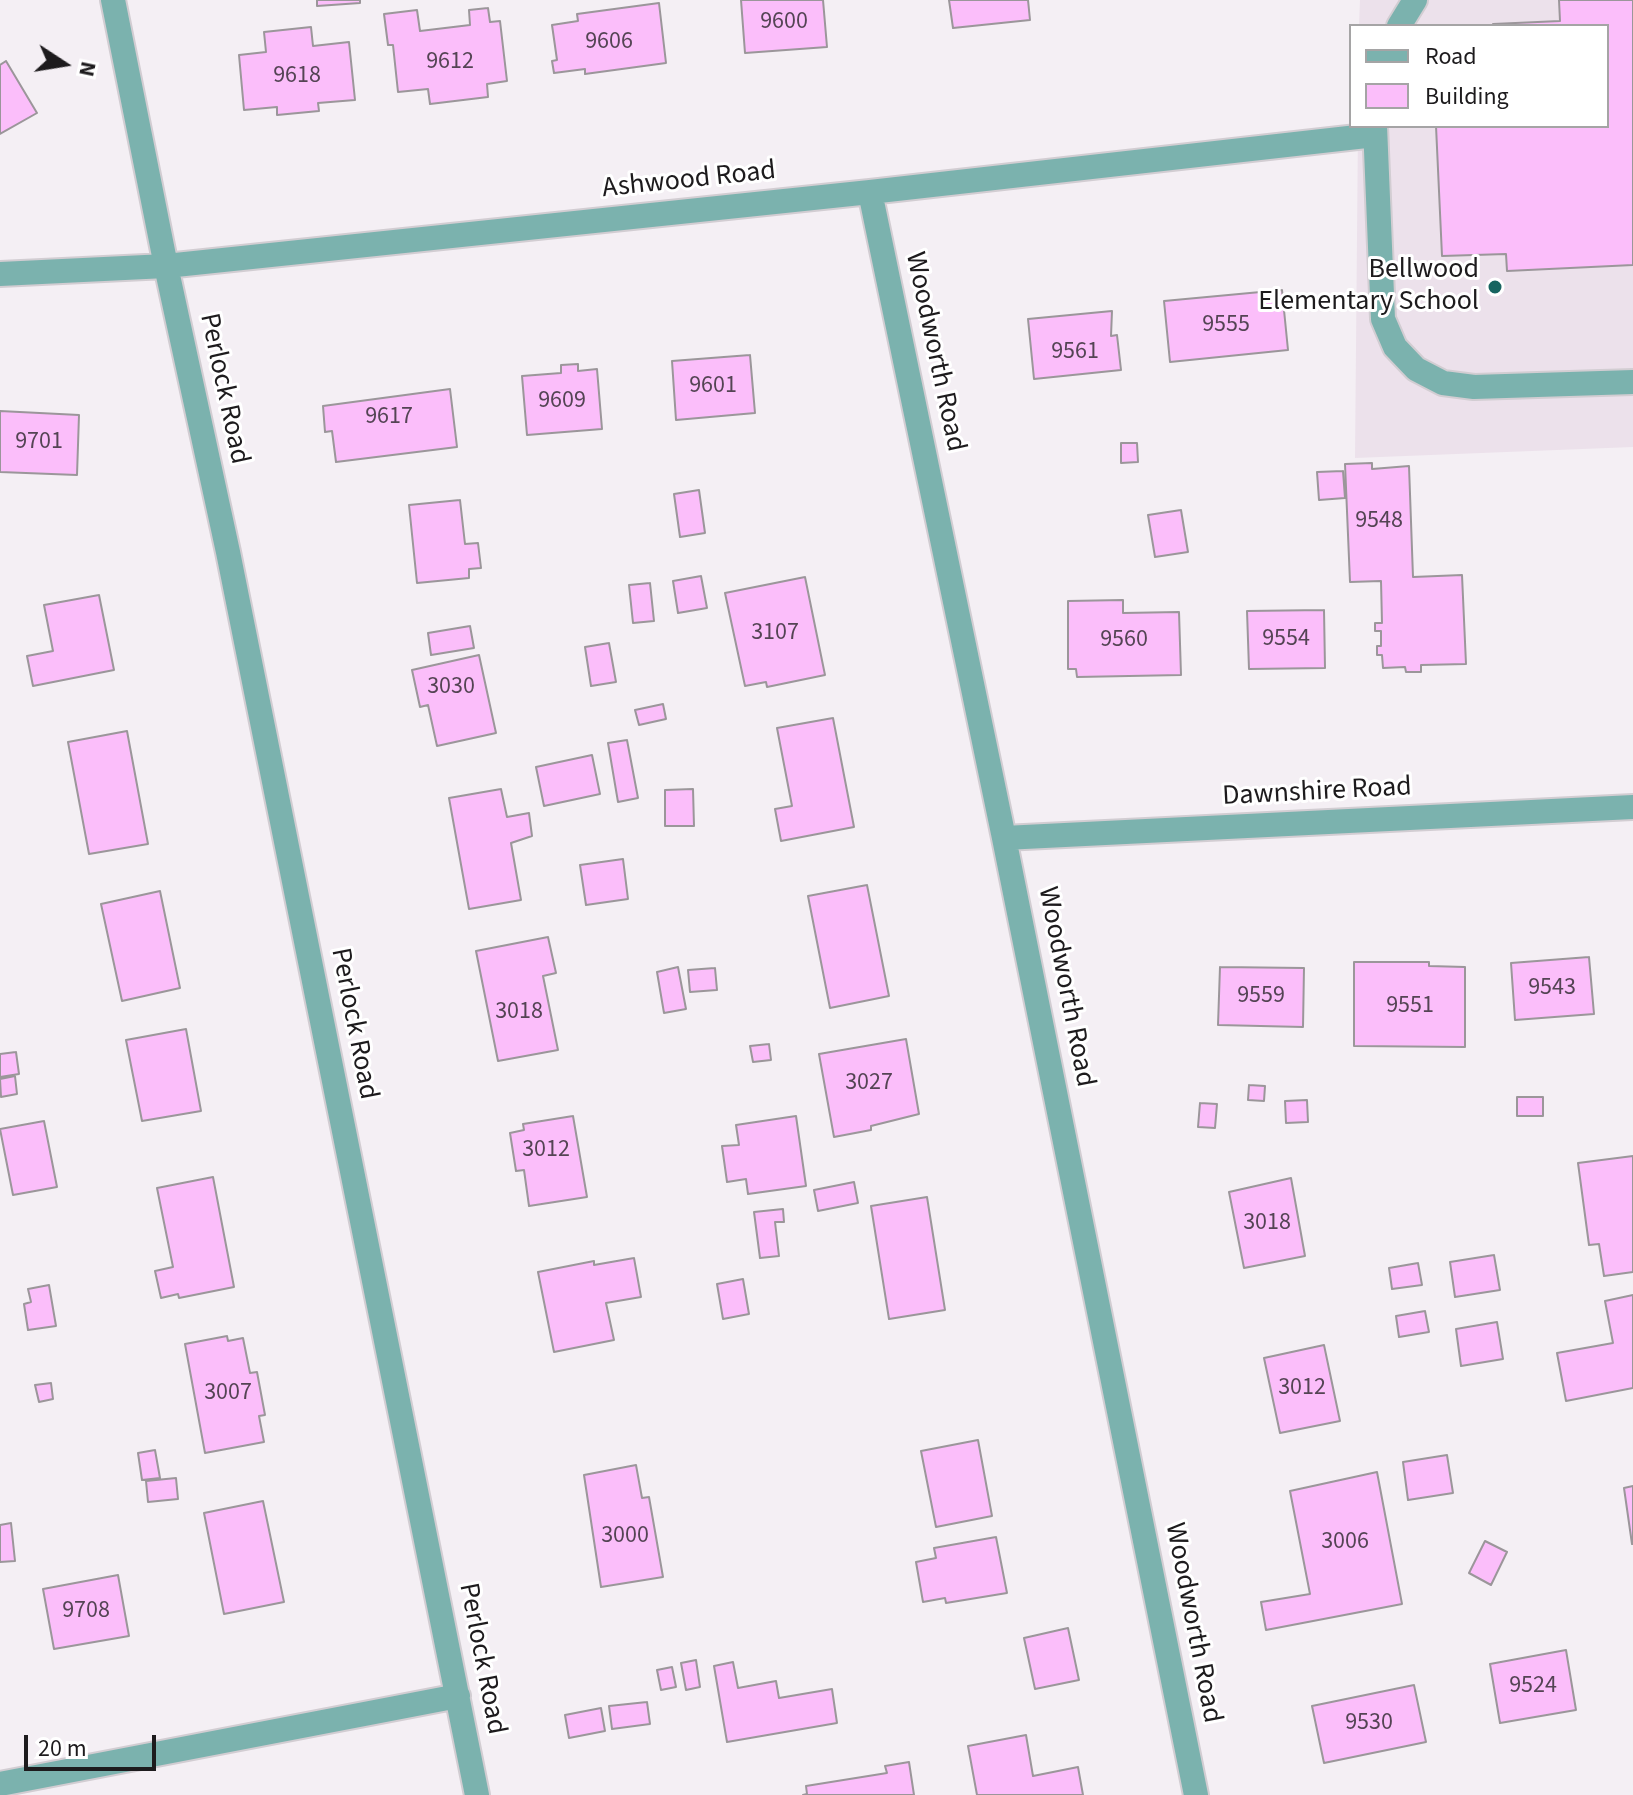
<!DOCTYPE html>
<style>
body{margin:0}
#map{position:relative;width:1633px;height:1795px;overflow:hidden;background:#f4eff4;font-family:"Source Sans 3",sans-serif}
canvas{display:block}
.legend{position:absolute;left:1349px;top:24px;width:260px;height:104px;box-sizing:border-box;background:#fff;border:2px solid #a5a4a5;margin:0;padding:10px 14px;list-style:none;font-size:24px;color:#1d1b1d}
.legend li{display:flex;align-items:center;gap:16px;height:40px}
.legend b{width:40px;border:2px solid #a5a4a5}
.north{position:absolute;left:24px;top:24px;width:80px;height:80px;-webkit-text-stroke:6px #fff;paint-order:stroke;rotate:102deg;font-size:22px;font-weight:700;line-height:32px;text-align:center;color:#1d1b1d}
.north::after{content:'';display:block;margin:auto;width:28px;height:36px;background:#1d1b1d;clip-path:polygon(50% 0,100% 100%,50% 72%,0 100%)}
.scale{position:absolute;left:24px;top:1735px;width:132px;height:36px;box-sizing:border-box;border:4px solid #1d1b1d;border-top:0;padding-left:10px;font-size:24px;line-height:28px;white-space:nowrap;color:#1d1b1d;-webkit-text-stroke:6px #fff;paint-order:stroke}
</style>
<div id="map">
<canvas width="1633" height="1795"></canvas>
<ul class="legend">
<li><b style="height:10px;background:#7bb2ae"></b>Road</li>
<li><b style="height:22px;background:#fbbefa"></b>Building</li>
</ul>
<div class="north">N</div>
<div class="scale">20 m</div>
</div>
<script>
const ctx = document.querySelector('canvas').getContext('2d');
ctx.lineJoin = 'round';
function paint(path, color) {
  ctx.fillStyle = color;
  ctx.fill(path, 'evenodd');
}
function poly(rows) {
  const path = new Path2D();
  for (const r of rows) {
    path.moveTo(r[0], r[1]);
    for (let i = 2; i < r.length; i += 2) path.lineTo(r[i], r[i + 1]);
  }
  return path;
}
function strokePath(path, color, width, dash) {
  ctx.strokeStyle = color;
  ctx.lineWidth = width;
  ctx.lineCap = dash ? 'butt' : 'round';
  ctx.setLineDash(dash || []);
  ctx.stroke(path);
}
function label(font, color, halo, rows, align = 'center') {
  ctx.font = font + ' "Source Sans 3",sans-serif';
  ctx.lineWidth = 6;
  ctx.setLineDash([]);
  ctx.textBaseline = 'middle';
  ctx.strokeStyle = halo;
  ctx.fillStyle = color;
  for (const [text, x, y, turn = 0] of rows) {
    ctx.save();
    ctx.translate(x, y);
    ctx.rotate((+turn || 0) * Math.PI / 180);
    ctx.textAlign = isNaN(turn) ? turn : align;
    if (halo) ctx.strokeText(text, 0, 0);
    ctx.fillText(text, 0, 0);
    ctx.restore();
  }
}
paint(poly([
 [1360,0,1633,0,1633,447,1355,458,1358,126,1607,126,1607,26,1359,26]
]), '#ece1eb');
const building = poly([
 [317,0,360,0,360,3,317,6,317,0],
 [741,0,823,0,827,47,745,53,741,0],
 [949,0,1028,0,1030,20,953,28,949,0],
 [1559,0,1633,0,1633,265,1507,271,1506,254,1442,256,1436,126,1607,126,1607,26,1493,26,1493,24,1560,21,1559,0],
 [659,3,666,63,585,74,585,69,554,73,552,61,557,60,552,25,578,21,577,14,659,3],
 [488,8,490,22,500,21,507,81,487,84,488,97,430,104,428,89,398,92,393,45,388,45,384,14,417,10,420,31,470,25,469,10,488,8],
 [311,27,313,46,349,42,355,100,318,103,319,111,277,115,277,107,244,110,239,55,266,52,264,32,311,27],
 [6,61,37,113,0,134,0,65,6,61],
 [1282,290,1288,350,1170,362,1164,301,1282,290],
 [1112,311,1111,336,1117,335,1121,370,1034,379,1028,319,1112,311],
 [750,355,755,413,676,420,672,361,750,355],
 [578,364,578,371,597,369,602,429,527,435,522,376,561,373,561,365,578,364],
 [450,389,457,447,336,462,332,431,325,432,323,406,450,389],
 [0,411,79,415,77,475,0,472,0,411],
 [1121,443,1137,443,1138,462,1121,463,1121,443],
 [1372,463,1372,469,1409,466,1413,577,1462,575,1466,664,1421,665,1421,672,1406,672,1405,667,1383,668,1382,655,1377,655,1377,646,1381,646,1381,631,1375,631,1375,623,1382,623,1381,581,1350,582,1345,464,1372,463],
 [1343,471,1345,498,1319,500,1317,472,1343,471],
 [699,490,705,533,680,537,674,494,699,490],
 [460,500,465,544,478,543,481,568,469,569,469,578,417,583,409,505,460,500],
 [1181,510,1188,552,1155,557,1148,515,1181,510],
 [701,576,707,608,678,613,673,581,701,576],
 [805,577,825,675,767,687,766,682,745,686,725,593,805,577],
 [650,583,654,621,633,623,629,585,650,583],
 [99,595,114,670,33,686,27,656,53,651,44,605,99,595],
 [1123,600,1123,613,1179,612,1181,675,1077,677,1076,669,1068,669,1068,601,1123,600],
 [1324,610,1325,668,1249,669,1247,611,1324,610],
 [470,626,474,648,431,655,428,633,470,626],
 [609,643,616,682,591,686,585,647,609,643],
 [479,655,496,733,437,746,428,705,420,707,412,670,479,655],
 [663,704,666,719,639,725,635,710,663,704],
 [833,718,854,827,781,841,775,809,792,806,777,728,833,718],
 [127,731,148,844,89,854,68,742,127,731],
 [627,740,638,798,618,802,608,743,627,740],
 [592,755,600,794,544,806,536,767,592,755],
 [501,789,507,817,529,813,532,836,511,843,521,900,469,909,449,798,501,789],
 [693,789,694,826,665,826,665,790,693,789],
 [623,859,628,899,586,905,580,865,623,859],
 [867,885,889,996,830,1008,808,896,867,885],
 [160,891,180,988,122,1001,101,904,160,891],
 [548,937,556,973,543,976,558,1050,498,1061,476,951,548,937],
 [1589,957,1594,1014,1515,1020,1511,963,1589,957],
 [1354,962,1429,962,1429,966,1465,967,1465,1047,1354,1046,1354,962],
 [678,967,686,1009,664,1013,657,972,678,967],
 [1220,967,1304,968,1303,1027,1218,1025,1220,967],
 [715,968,717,990,690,992,688,970,715,968],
 [186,1029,201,1111,142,1121,126,1040,186,1029],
 [906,1039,919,1114,871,1126,871,1130,834,1137,819,1054,906,1039],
 [769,1044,771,1060,753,1062,750,1046,769,1044],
 [16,1052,19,1074,0,1077,0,1054,16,1052],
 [15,1076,17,1094,1,1097,0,1079,15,1076],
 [1249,1085,1265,1086,1264,1101,1248,1100,1249,1085],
 [1517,1097,1543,1097,1543,1116,1517,1116,1517,1097],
 [1307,1100,1308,1122,1286,1123,1285,1101,1307,1100],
 [1200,1103,1217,1104,1215,1128,1198,1127,1200,1103],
 [573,1116,587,1197,529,1206,524,1170,516,1171,510,1133,524,1130,523,1124,573,1116],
 [796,1116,806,1186,748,1194,746,1179,727,1182,722,1146,739,1145,736,1125,796,1116],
 [44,1121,57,1187,13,1195,0,1129,44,1121],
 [1633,1156,1633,1272,1604,1276,1599,1244,1589,1245,1578,1163,1633,1156],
 [213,1177,234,1287,179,1298,178,1294,161,1298,155,1271,173,1267,157,1188,213,1177],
 [1291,1178,1305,1256,1244,1268,1229,1192,1291,1178],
 [854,1182,858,1203,818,1211,814,1190,854,1182],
 [927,1197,945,1310,889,1319,871,1206,927,1197],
 [783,1209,784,1222,775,1222,779,1256,760,1258,754,1212,783,1209],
 [1494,1255,1500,1290,1455,1297,1450,1262,1494,1255],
 [634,1258,641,1297,606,1303,614,1340,554,1352,538,1272,594,1261,594,1265,634,1258],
 [1418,1263,1422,1285,1392,1289,1389,1268,1418,1263],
 [743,1279,749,1314,723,1319,717,1284,743,1279],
 [49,1285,56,1326,28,1330,24,1304,31,1302,28,1289,49,1285],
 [1633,1295,1633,1388,1566,1401,1557,1353,1613,1343,1605,1301,1633,1295],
 [1425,1311,1429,1332,1399,1337,1396,1316,1425,1311],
 [1497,1322,1503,1359,1461,1366,1456,1329,1497,1322],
 [227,1336,228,1341,243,1338,250,1373,257,1372,265,1415,259,1416,264,1442,205,1453,185,1344,227,1336],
 [1324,1345,1340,1421,1280,1433,1264,1358,1324,1345],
 [51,1383,53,1399,39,1402,35,1385,51,1383],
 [978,1440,992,1516,936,1527,921,1451,978,1440],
 [155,1450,160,1478,142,1480,138,1453,155,1450],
 [1447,1455,1453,1493,1408,1500,1403,1462,1447,1455],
 [636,1465,642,1498,649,1497,663,1577,601,1587,584,1475,636,1465],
 [1377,1472,1402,1604,1266,1630,1261,1602,1310,1594,1290,1491,1377,1472],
 [176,1478,178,1499,148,1502,146,1481,176,1478],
 [1633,1486,1633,1544,1632,1544,1624,1488,1633,1486],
 [263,1501,284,1602,224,1614,204,1513,263,1501],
 [11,1523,15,1561,0,1562,0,1525,11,1523],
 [996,1537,1007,1593,946,1603,945,1598,923,1602,916,1562,936,1558,934,1548,996,1537],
 [1485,1541,1507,1552,1491,1585,1469,1573,1485,1541],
 [118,1575,129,1636,54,1649,43,1589,118,1575],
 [1068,1628,1079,1680,1035,1689,1024,1638,1068,1628],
 [1566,1650,1576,1710,1500,1723,1490,1664,1566,1650],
 [696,1660,700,1687,686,1690,681,1663,696,1660],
 [733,1662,738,1688,776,1681,779,1698,832,1689,837,1723,727,1742,714,1666,733,1662],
 [672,1667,676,1687,661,1690,657,1670,672,1667],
 [1414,1685,1426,1742,1324,1763,1312,1706,1414,1685],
 [647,1702,650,1724,612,1729,609,1706,647,1702],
 [601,1708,605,1731,569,1738,565,1715,601,1708],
 [1026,1735,1033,1776,1078,1767,1083,1795,977,1795,968,1746,1026,1735],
 [909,1762,914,1795,803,1795,807,1794,806,1786,887,1773,885,1766,909,1762]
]);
paint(building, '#fbbefa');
strokePath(building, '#9b969a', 2);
const street = poly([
 [113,0,166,266,228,552,477,1795],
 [1399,26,1415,0],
 [1375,126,1383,319,1395,347,1416,369,1443,383,1474,387,1633,382],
 [870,192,1004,838,1196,1795],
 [0,274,166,266,870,192,1375,135],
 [1004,838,1633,807],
 [0,1784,458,1696]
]);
strokePath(street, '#d2cdd2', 28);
strokePath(street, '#7bb2ae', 24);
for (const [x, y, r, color] of [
 [1495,287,8,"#176460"]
]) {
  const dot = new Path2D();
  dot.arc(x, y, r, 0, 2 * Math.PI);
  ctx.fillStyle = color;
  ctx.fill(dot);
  strokePath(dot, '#fff', 3);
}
label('24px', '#544454', null, [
 ["9600",784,23],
 ["9606",609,43],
 ["9612",450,63],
 ["9618",297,77],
 ["9555",1226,326],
 ["9561",1075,353],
 ["9601",713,387],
 ["9609",562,402],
 ["9617",389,418],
 ["9701",39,443],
 ["9548",1379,522],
 ["3107",775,634],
 ["9554",1286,640],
 ["9560",1124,641],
 ["3030",451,688],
 ["9543",1552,989],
 ["9559",1261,997],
 ["9551",1410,1007],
 ["3018",519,1013],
 ["3027",869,1084],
 ["3012",546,1151],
 ["3018",1267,1224],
 ["3012",1302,1389],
 ["3007",228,1394],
 ["3000",625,1537],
 ["3006",1345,1543],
 ["9708",86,1612],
 ["9524",1533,1687],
 ["9530",1369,1724]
]);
label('28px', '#1d1b1d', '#fff', [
 ["Ashwood Road",689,181,-6],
 ["Woodworth Road",934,352,78],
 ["Perlock Road",223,389,78],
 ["Dawnshire Road",1317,793,-3],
 ["Woodworth Road",1065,987,79],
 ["Perlock Road",353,1024,79],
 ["Woodworth Road",1192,1623,79],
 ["Perlock Road",481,1659,79]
]);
label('28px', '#1d1b1d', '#fff', [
 ["Bellwood",1479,271],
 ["Elementary School",1479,303]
], 'right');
</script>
